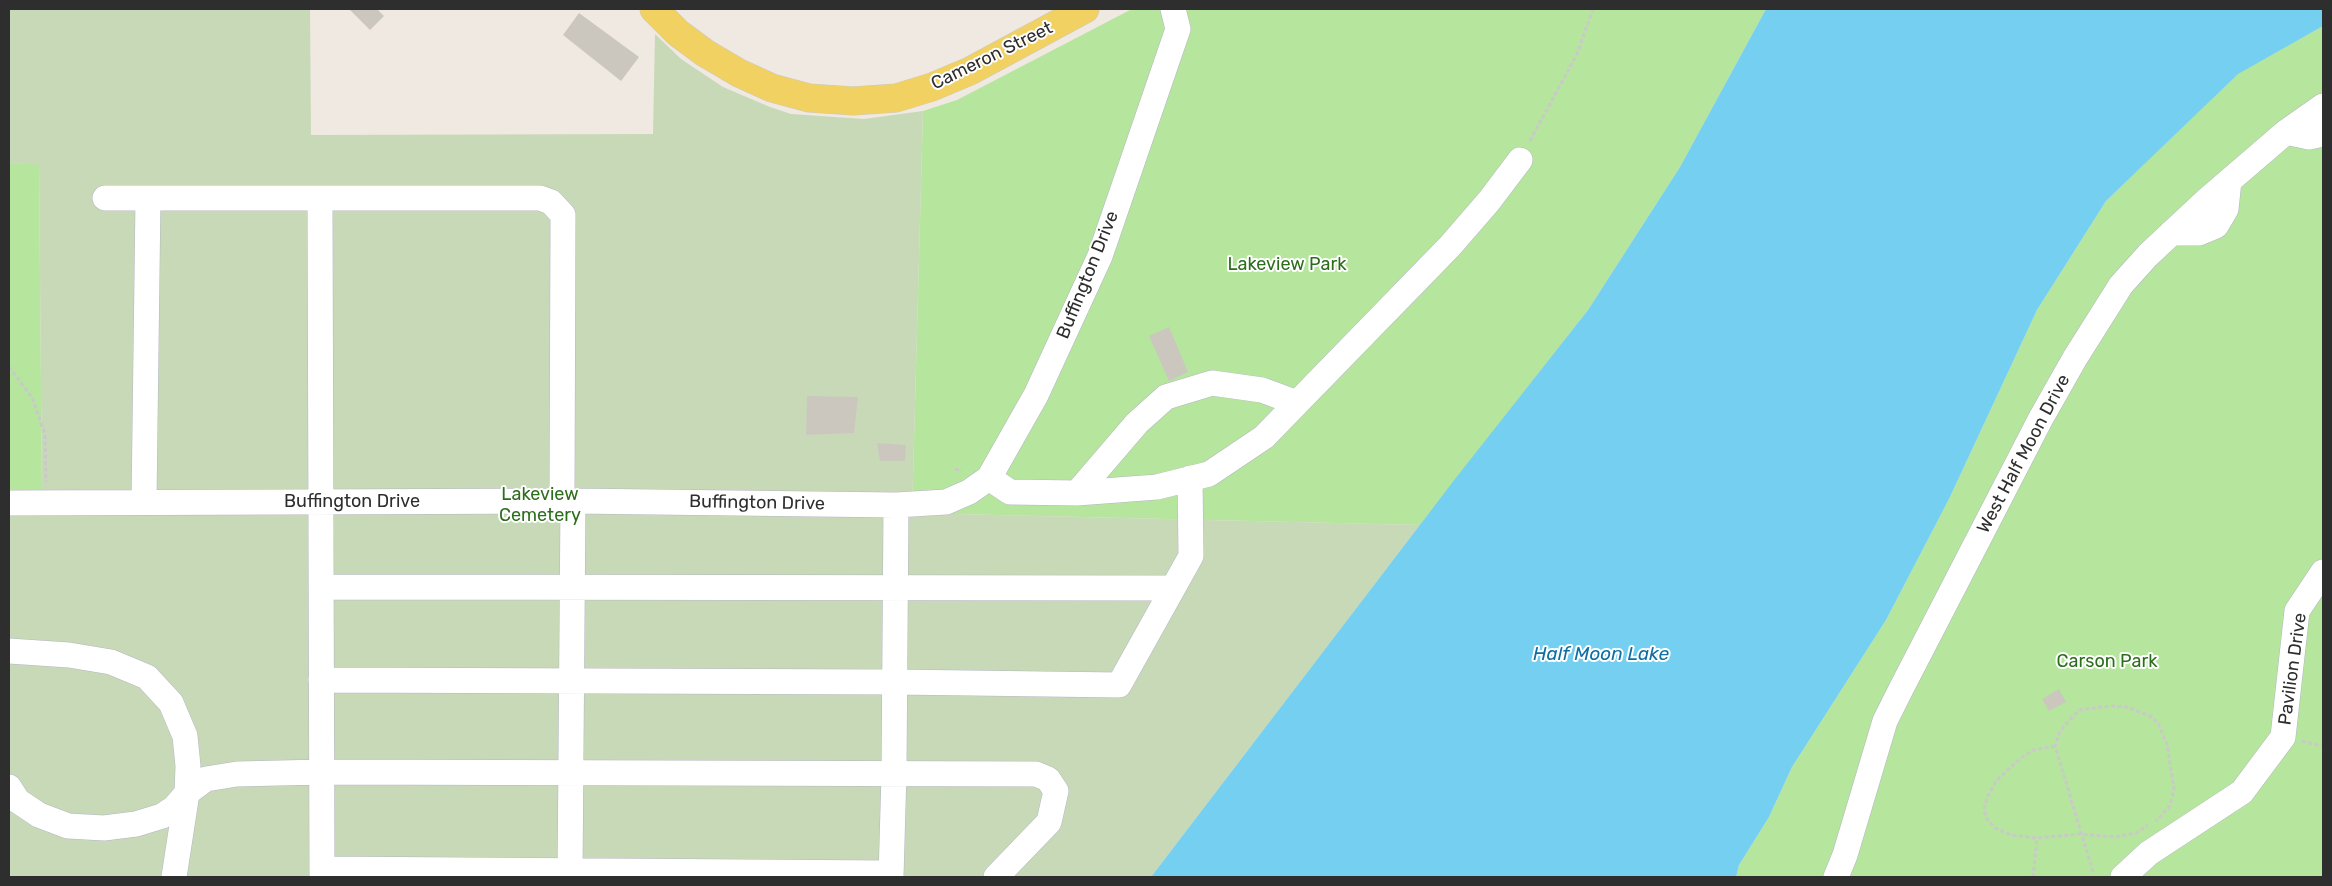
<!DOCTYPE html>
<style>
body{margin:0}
#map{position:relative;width:2332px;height:886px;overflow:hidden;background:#efe9e1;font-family:Rubik,sans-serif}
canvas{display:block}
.frame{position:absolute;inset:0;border:10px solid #2e2e2e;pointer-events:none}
</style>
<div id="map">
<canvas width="2332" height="886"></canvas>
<div class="frame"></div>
</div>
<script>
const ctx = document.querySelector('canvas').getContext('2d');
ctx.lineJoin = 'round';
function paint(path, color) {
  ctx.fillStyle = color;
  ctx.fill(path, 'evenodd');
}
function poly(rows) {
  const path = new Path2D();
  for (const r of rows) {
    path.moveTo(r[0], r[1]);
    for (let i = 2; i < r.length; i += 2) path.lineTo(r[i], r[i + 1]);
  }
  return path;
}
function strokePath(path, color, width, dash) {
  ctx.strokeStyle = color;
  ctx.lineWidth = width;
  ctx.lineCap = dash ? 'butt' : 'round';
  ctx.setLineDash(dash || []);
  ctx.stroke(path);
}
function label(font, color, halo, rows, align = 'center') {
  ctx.font = font + ' Rubik,sans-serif';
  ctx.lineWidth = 4;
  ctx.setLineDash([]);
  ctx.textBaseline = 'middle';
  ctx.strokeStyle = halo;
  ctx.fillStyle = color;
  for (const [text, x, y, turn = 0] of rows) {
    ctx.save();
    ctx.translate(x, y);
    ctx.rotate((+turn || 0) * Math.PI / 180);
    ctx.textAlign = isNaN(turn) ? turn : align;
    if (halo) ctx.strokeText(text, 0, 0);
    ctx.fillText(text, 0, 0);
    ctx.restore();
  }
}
paint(poly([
 [1132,9,1766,9,1680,167,1588,310,1420,525,912,513,923,111,957,100],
 [2323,26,2323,877,1736,877,1739,865,1769,817,1792,767,1886,620,1949,499,2037,310,2106,201,2238,73],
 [9,163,39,164,42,498,9,498]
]), '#b6e59e');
paint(poly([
 [9,9,310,9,311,135,653,134,655,34,681,59,723,87,770,107,791,114,864,119,923,111,912,513,1420,525,1151,877,9,877,9,514,42,497,39,165,9,163]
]), '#c8d9b8');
paint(poly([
 [1766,9,2323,9,2323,26,2238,74,2106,201,2037,310,1949,499,1886,620,1792,767,1769,817,1739,865,1736,877,1151,877,1455,479,1588,310,1680,167]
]), '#75cff0');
paint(poly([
 [349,9,377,9,384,16,370,30],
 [579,13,639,57,621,81,563,35],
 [1169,327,1188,372,1169,381,1149,336],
 [807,396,858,397,854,433,806,435],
 [877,443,906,445,905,461,880,461],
 [2059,689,2066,702,2049,711,2042,699]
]), '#cbc7bf');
const minor = poly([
 [2286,132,2309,137,2323,134],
 [105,198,540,198,551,202,563,215,562,501],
 [320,200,322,877],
 [2171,233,2199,233,2216,226,2226,209,2229,181],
 [989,478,1010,492,1077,493,1157,487,1209,474,1264,437,1450,246,1489,201,1520,160],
 [1077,493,1137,423,1166,397,1212,383,1262,390,1297,403],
 [144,502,148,199],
 [9,503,573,501,896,505,946,502,969,492,989,478,1036,395,1100,256,1178,29,1173,9],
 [322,587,1172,588],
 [9,651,69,655,111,662,147,677,171,703,185,736,188,766,187,793,174,877],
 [321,680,895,682,1119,685,1191,556,1190,478],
 [9,787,18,801,39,815,68,826,104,828,136,824,162,816,174,808,187,793,206,779,237,774,322,772,1036,774,1048,779,1056,791,1049,822,996,877],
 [322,869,891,873],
 [570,877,573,501],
 [891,877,894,774,896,505],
 [1836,877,1845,855,1885,721,1901,689,2041,418,2075,358,2121,285,2148,255,2208,199,2286,132,2323,106],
 [2123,877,2149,853,2242,792,2283,737,2297,611,2323,572]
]);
const major = poly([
 [654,9,678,33,705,53,739,73,772,88,809,98,853,101,896,98,932,87,970,71,1085,9]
]);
strokePath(minor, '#b4b7c1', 26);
strokePath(major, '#c9c9c9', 29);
strokePath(poly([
 [1530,141,1577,54,1593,9],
 [9,367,32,397,45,434,46,482],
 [955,469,962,471],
 [2302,741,2323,746],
 [2055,746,2033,750,2021,758,1996,781,1987,798,1984,810,1986,818,1995,828,2011,835,2037,838,2080,834,2114,837,2136,833,2148,825],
 [2093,872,2055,746,2060,731,2079,710,2110,706,2127,707,2150,716,2158,723,2167,744,2174,789,2170,806,2156,821],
 [2033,877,2037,838]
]), '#c9c9c9', 3, [4, 2.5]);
strokePath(minor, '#fff', 25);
strokePath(major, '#f2d163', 28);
label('18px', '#2e2e2e', '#fff', [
 ["Cameron Street",992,56,-26],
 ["Buffington Drive",1088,275,-68],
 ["West Half Moon Drive",2024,454,-62],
 ["Buffington Drive",352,502],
 ["Buffington Drive",757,503,1],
 ["Pavilion Drive",2293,669,-82]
]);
label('18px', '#2c6e1b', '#fff', [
 ["Lakeview Park",1287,265],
 ["Lakeview",540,495],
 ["Cemetery",540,516],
 ["Carson Park",2107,662]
]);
label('italic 19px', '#0d6fa3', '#fff', [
 ["Half Moon Lake",1601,655]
]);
</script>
